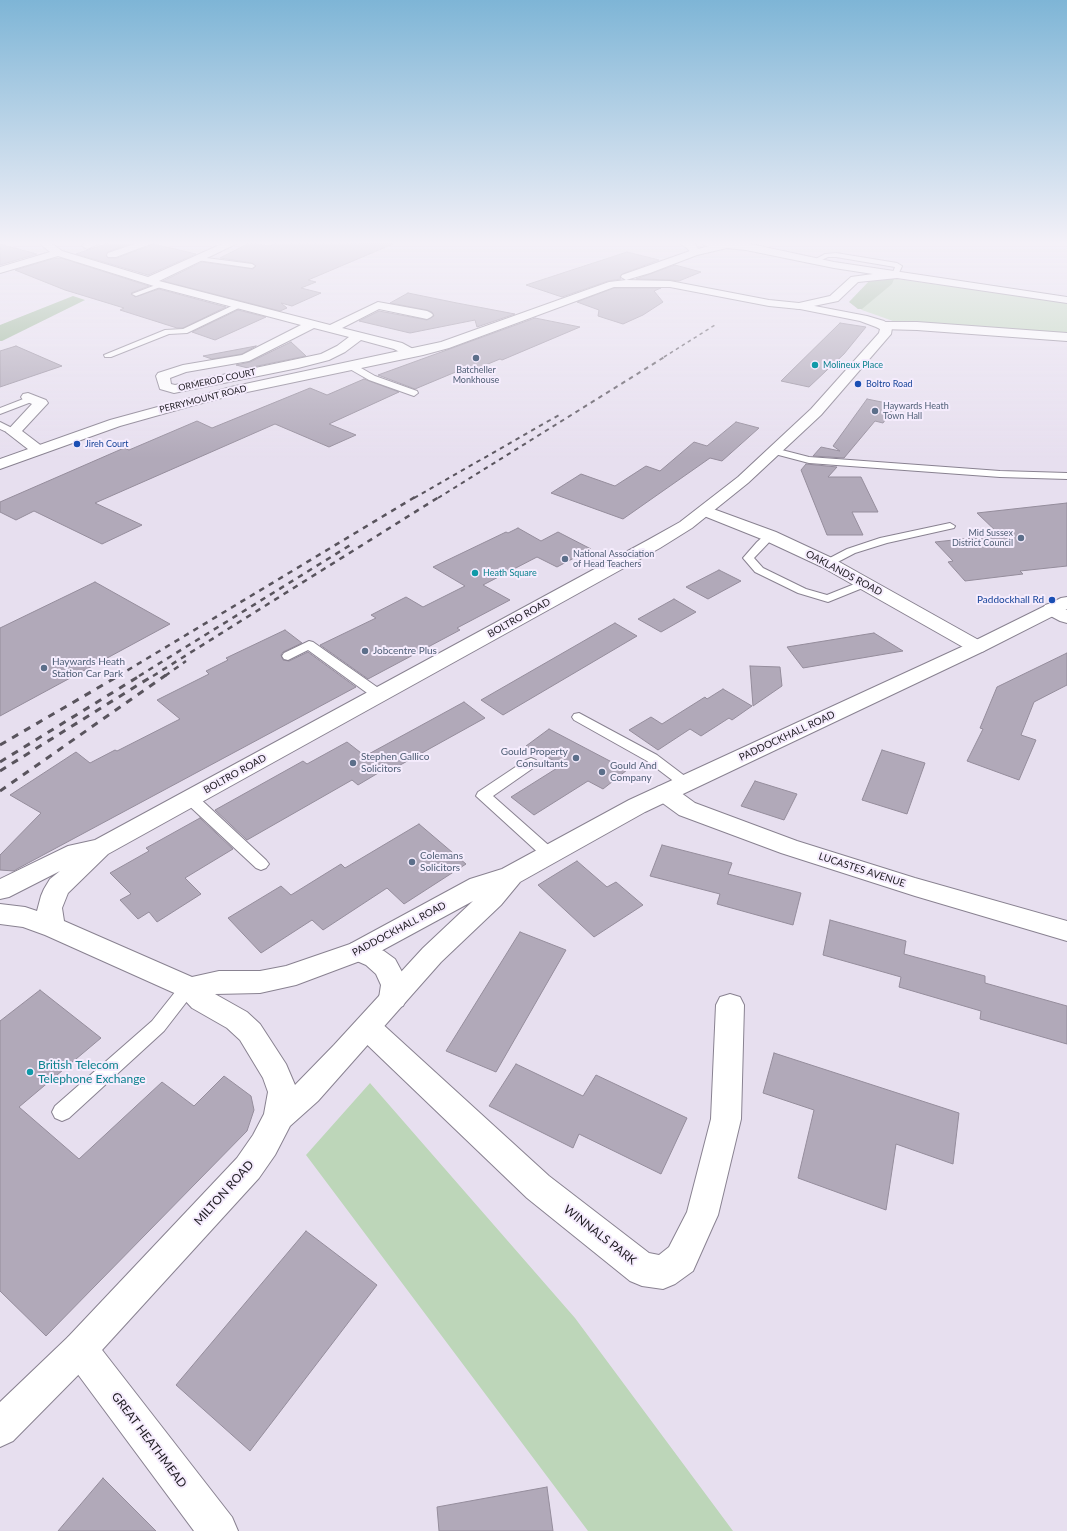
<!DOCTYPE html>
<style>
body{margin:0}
canvas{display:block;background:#e7dfef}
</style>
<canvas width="1067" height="1531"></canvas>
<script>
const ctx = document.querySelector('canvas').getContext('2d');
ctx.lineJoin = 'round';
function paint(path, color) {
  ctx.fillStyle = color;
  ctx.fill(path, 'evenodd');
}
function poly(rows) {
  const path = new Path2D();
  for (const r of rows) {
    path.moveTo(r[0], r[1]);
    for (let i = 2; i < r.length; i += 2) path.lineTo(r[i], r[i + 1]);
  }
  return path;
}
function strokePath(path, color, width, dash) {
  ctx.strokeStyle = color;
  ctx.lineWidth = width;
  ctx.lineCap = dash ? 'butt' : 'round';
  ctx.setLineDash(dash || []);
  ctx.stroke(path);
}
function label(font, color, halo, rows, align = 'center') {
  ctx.font = font + ' Lato,sans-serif';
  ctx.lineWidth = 4;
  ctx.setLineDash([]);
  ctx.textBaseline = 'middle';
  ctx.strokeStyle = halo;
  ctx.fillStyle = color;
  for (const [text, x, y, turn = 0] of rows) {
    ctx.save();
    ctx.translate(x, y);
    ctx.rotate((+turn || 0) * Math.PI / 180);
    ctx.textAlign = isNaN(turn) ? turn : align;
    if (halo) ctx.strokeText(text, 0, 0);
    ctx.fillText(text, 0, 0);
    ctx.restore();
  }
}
paint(poly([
 [890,278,1067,302,1067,334,893,321,862,310,850,302],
 [370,1083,575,1318,733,1531,588,1531,306,1155]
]), '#bdd6b9');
paint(poly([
 [890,278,894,279,892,284,862,309,858,309,849,302,871,279],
 [73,296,85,300,2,341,0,341,0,325]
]), '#97b593');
const building = poly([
 [108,243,131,243,108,252,106,256,108,258,117,258,154,244,196,254,148,275,76,254,108,243],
 [249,243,271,246,276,243,393,244,308,280,316,282,301,288,321,293,292,306,281,303,287,308,280,311,163,281,202,262,253,269,256,266,252,263,220,258,249,243],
 [0,244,37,254,0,265,0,244],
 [627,252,659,260,622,274,620,277,621,279,608,281,562,297,526,285,627,252],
 [61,258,149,286,131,293,135,297,159,289,226,307,183,328,177,328,120,310,124,308,65,290,15,270,52,259,61,258],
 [675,265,701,272,679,281,670,280,636,279,675,265],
 [614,288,661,288,654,291,663,302,643,315,623,324,598,316,599,310,577,302,614,288],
 [408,293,457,303,515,314,477,327,475,320,410,333,359,321,379,311,427,320,434,316,432,312,427,310,390,303,408,293],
 [238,310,266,317,215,340,192,332,238,310],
 [535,318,580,327,502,360,500,359,476,369,470,366,415,389,378,375,535,318],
 [840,323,866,327,844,354,809,387,781,381,840,323],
 [291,342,306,356,248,368,236,365,250,362,291,342],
 [16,346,62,366,0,387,0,351,16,346],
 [256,346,242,354,212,359,203,356,256,346],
 [364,379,399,392,329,424,356,435,329,447,275,424,95,503,142,525,102,544,34,511,16,520,0,512,0,502,124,448,129,450,197,421,212,428,310,388,327,395,364,379],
 [867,399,896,405,883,423,875,421,844,458,813,456,821,447,840,451,833,446,867,399],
 [736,422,759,428,722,461,710,458,623,519,551,493,581,474,615,486,646,466,660,471,694,442,707,446,736,422],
 [806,464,837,467,828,477,861,477,878,512,852,512,863,535,827,535,801,470,806,464],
 [1067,503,1067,566,1020,571,1023,574,965,581,948,562,953,561,935,542,1000,535,977,513,1067,503],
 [518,528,541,541,558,532,591,549,557,567,537,557,483,585,510,600,457,628,460,630,368,679,320,645,376,618,371,615,406,597,423,607,465,586,433,567,506,532,508,533,518,528],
 [719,570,741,581,708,599,686,587,719,570],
 [95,582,170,624,0,716,0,628,95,582],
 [674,599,696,612,661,632,638,619,674,599],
 [615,623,637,636,503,715,481,700,615,623],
 [285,630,302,643,283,652,281,655,283,660,289,661,308,652,356,687,17,869,14,871,0,870,0,855,41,813,10,795,76,752,90,763,115,750,117,751,180,719,157,700,209,674,206,671,228,660,226,658,285,630],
 [874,633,903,651,803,668,787,647,874,633],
 [1067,653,1067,685,1034,702,1021,735,1036,740,1019,780,967,761,983,729,980,728,997,687,1067,653],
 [750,666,780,667,782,686,753,706,750,666],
 [723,689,752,706,732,720,729,718,701,736,690,729,658,750,629,730,651,717,662,724,705,697,707,699,723,689],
 [464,702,485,718,393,769,390,766,358,785,352,780,247,840,215,810,303,761,307,764,347,742,365,756,464,702],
 [549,729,627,770,603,789,588,781,534,815,511,797,562,765,526,746,549,729],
 [882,750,925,763,907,814,862,800,882,750],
 [755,781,797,794,784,820,741,806,755,781],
 [200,818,233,849,185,878,201,894,157,922,149,912,138,919,120,900,131,894,110,873,149,851,146,848,200,818],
 [419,824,466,864,404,904,387,888,323,930,312,920,261,953,228,918,281,886,291,895,341,864,345,868,419,824],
 [662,845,732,863,728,874,801,893,793,925,717,904,720,894,650,876,662,845],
 [577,861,607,887,616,882,643,905,594,937,538,885,577,861],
 [830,920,906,941,904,954,985,976,985,983,1067,1006,1067,1044,980,1019,981,1011,899,987,901,977,823,955,830,920],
 [520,932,566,950,496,1072,446,1051,520,932],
 [40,990,101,1038,19,1107,79,1159,162,1082,194,1106,224,1076,251,1096,254,1110,247,1131,46,1336,0,1291,0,1021,40,990],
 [774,1053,959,1113,953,1164,896,1144,886,1210,798,1178,814,1110,763,1093,774,1053],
 [516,1064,583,1096,596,1075,687,1118,661,1174,579,1134,573,1148,489,1106,516,1064],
 [306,1231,377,1285,250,1451,176,1385,306,1231],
 [103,1478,156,1531,58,1531,103,1478],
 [547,1487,553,1531,439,1531,437,1507,547,1487]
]);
paint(building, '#b1a9b9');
strokePath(building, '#958d9c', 1);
const service = poly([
 [836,253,897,263,902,266,898,275,895,277,892,275,895,267,836,257,828,257,815,263,812,261,825,254,836,253],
 [199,257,252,264,255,266,252,268,197,260,197,258,199,257],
 [161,283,165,285,163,286,136,296,132,294,161,283],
 [236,304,239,304,243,306,187,333,169,334,111,357,105,357,104,355,165,330,183,329,236,304],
 [348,364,354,364,375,376,417,391,418,393,414,396,411,395,369,380,348,368,348,364],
 [31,396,34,397,35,399,34,401,0,414,0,408,31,396],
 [0,422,16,430,18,432,13,435,0,429,0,422],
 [774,448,809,457,1000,471,1067,473,1067,479,1000,477,809,463,771,453,769,451,774,448],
 [950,523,955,526,954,528,887,543,855,553,832,565,828,566,822,563,824,561,847,549,880,538,950,523],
 [770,533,775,536,754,558,763,568,806,589,827,595,862,581,870,581,872,583,870,585,828,602,798,593,755,572,743,558,757,542,766,534,770,533],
 [309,641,313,642,384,692,385,695,384,698,374,698,308,650,288,660,284,659,282,656,284,653,309,641],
 [579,713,657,755,690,780,692,783,690,786,685,788,680,786,647,761,574,720,572,717,574,714,579,713],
 [531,758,536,760,538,763,536,766,493,796,554,850,557,854,554,858,549,860,544,858,476,796,478,792,526,760,531,758],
 [190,793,195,794,266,860,269,864,266,868,261,870,256,868,185,802,183,798,185,794,190,793],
 [189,980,195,982,198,987,164,1031,69,1118,62,1121,55,1118,52,1112,55,1106,152,1021,183,982,189,980]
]);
const minor = poly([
 [39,243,51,243,62,251,148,277,224,243,238,243,159,281,330,325,378,302,427,311,431,313,433,315,431,317,427,319,379,309,342,328,402,343,415,350,417,353,415,356,407,356,394,349,361,340,345,352,329,360,298,368,174,393,160,389,156,376,158,373,183,365,242,355,301,325,157,287,58,256,0,273,0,267,50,252,39,243],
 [314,328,349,337,337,346,321,354,175,385,171,384,170,378,186,372,249,361,314,328],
 [100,243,87,249,82,246,85,243,100,243],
 [137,243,153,243,116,257,108,257,107,255,108,253,137,243],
 [679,243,694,243,700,251,695,254,691,253,687,248,679,243],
 [701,243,731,243,732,245,727,248,706,246,701,243],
 [884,322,917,322,1067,333,1067,341,917,330,880,329,878,326,880,323,884,322],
 [28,393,46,400,48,403,22,431,43,447,45,450,43,453,38,454,33,453,6,432,32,404,23,400,21,397,23,394,28,393],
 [705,506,776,532,834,559,984,643,987,647,984,651,977,653,970,651,822,567,764,540,699,514,697,511,699,508,705,506],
 [1052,603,1067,610,1067,623,1060,621,1045,613,1043,609,1045,605,1052,603],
 [665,785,673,787,695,803,797,841,915,878,1067,921,1067,941,915,896,781,853,679,815,657,799,654,793,657,787,665,785],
 [359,941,384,951,395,959,409,985,407,998,403,1006,393,1009,383,1006,379,998,381,985,376,974,366,965,350,958,346,951,350,944,359,941],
 [730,994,740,997,744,1005,741,1119,718,1215,713,1226,693,1271,675,1284,663,1289,642,1286,630,1281,527,1198,358,1036,354,1028,358,1020,368,1016,378,1020,549,1176,649,1253,659,1255,669,1247,687,1212,711,1119,716,1005,720,997,730,994],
 [80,1331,92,1337,232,1517,238,1531,194,1531,68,1361,62,1349,68,1337,80,1331]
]);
const tertiary = poly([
 [799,303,867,316,884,321,890,325,892,328,891,334,821,415,748,483,692,528,660,548,108,854,68,893,62,908,64,921,192,977,219,971,260,971,286,966,350,944,470,879,502,869,629,800,970,643,1061,598,1067,597,1067,609,984,651,645,812,520,882,501,905,441,962,318,1101,290,1126,275,1155,259,1178,92,1361,13,1441,0,1447,0,1402,68,1337,237,1158,253,1135,264,1114,268,1092,263,1078,240,1040,227,1028,192,1008,181,996,45,935,23,927,0,924,0,904,25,907,37,911,41,896,44,889,50,879,60,871,9,897,0,899,0,879,68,846,95,840,648,540,680,522,738,477,811,409,879,333,880,329,876,327,860,321,795,308,793,306,795,304,799,303],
 [473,901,423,948,334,1045,295,1085,286,1064,260,1024,247,1012,215,994,260,993,296,985,368,958,473,901]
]);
const secondary = poly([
 [746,243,834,262,1067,297,1067,303,897,278,858,282,838,301,799,309,769,306,670,287,614,287,449,348,423,355,233,395,191,406,120,426,0,469,0,459,110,420,231,387,441,342,609,282,626,280,621,277,622,275,690,251,721,243,746,243],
 [727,248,746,250,834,268,873,274,851,277,830,296,799,303,769,300,670,281,626,280,650,273,697,255,727,248]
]);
strokePath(service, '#898291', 2);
strokePath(minor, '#898291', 2);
strokePath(tertiary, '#898291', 2);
strokePath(secondary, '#898291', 2);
paint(service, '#fff');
paint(minor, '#fff');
paint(tertiary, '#fff');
paint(secondary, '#fff');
strokePath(poly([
 [664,357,715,325]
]), '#59545d', 1.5, [3.5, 3.5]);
strokePath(poly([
 [414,498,559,415],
 [438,498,666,356]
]), '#59545d', 2, [4.5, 4.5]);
strokePath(poly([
 [118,676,415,497],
 [139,676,352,544],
 [153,676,439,497],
 [165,676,186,661]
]), '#59545d', 2.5, [5.5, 5.5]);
strokePath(poly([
 [0,745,120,675],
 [0,762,141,675],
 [0,771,154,675],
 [0,791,166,675]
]), '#59545d', 3, [7, 7]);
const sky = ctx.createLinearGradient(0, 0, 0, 458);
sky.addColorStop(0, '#7eb5d6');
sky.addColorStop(0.53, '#f4f1f8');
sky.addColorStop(1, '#f4f1f800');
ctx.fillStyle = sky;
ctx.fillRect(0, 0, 1067, 458);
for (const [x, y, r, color] of [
 [476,358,4,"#5c6f8a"],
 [815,365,4,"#0f9aa8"],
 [858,384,4,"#1a4fb4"],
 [875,411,4,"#5c6f8a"],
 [77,444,4,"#1a4fb4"],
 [1021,538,4,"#5c6f8a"],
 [565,559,4,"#5c6f8a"],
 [475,573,4,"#0f9aa8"],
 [1052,600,4,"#1a4fb4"],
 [365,651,4,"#5c6f8a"],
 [44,668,4,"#5c6f8a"],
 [576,758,4,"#5c6f8a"],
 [353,763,4,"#5c6f8a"],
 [602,772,4,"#5c6f8a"],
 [412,862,4,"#5c6f8a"],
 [30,1072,4,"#0f9aa8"]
]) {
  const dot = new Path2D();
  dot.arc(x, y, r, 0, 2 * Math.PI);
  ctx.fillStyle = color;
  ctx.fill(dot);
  strokePath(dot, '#f5ecfd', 1.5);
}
label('9px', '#0d838f', '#f5ecfd', [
 ["Molineux Place",823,365],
 ["Heath Square",483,573]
], 'left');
label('9px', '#4e5e75', '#f5ecfd', [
 ["Batcheller",476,370,"center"],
 ["Monkhouse",476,380,"center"],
 ["Haywards Heath",883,406],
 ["Town Hall",883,416],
 ["Mid Sussex",1013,533,"right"],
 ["District Council",1013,543,"right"],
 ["National Association",573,554],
 ["of Head Teachers",573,564]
], 'left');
label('9px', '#1e1b21', '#f5ecfd', [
 ["ORMEROD COURT",217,380,-12],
 ["PERRYMOUNT ROAD",203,399,-14]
]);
label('9px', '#164399', '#f5ecfd', [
 ["Boltro Road",866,384],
 ["Jireh Court",85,444]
], 'left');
label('10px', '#1e1b21', '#f5ecfd', [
 ["OAKLANDS ROAD",844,573,28],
 ["BOLTRO ROAD",519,618,-29],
 ["PADDOCKHALL ROAD",787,736,-25],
 ["BOLTRO ROAD",235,774,-29],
 ["LUCASTES AVENUE",862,870,18],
 ["PADDOCKHALL ROAD",399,929,-28]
]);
label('10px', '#164399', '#f5ecfd', [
 ["Paddockhall Rd",1044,600]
], 'right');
label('10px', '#4e5e75', '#f5ecfd', [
 ["Jobcentre Plus",373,651],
 ["Haywards Heath",52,662],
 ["Station Car Park",52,674],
 ["Gould Property",568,752,"right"],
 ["Consultants",568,764,"right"],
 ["Stephen Gallico",361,757],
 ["Solicitors",361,769],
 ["Gould And",610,766],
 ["Company",610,778],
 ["Colemans",420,856],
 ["Solicitors",420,868]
], 'left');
label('12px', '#0d838f', '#f5ecfd', [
 ["British Telecom",38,1065],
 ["Telephone Exchange",38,1079]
], 'left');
label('12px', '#1e1b21', '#f5ecfd', [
 ["MILTON ROAD",224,1193,-48],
 ["WINNALS PARK",600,1235,38],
 ["GREAT HEATHMEAD",149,1440,53]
]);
</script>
